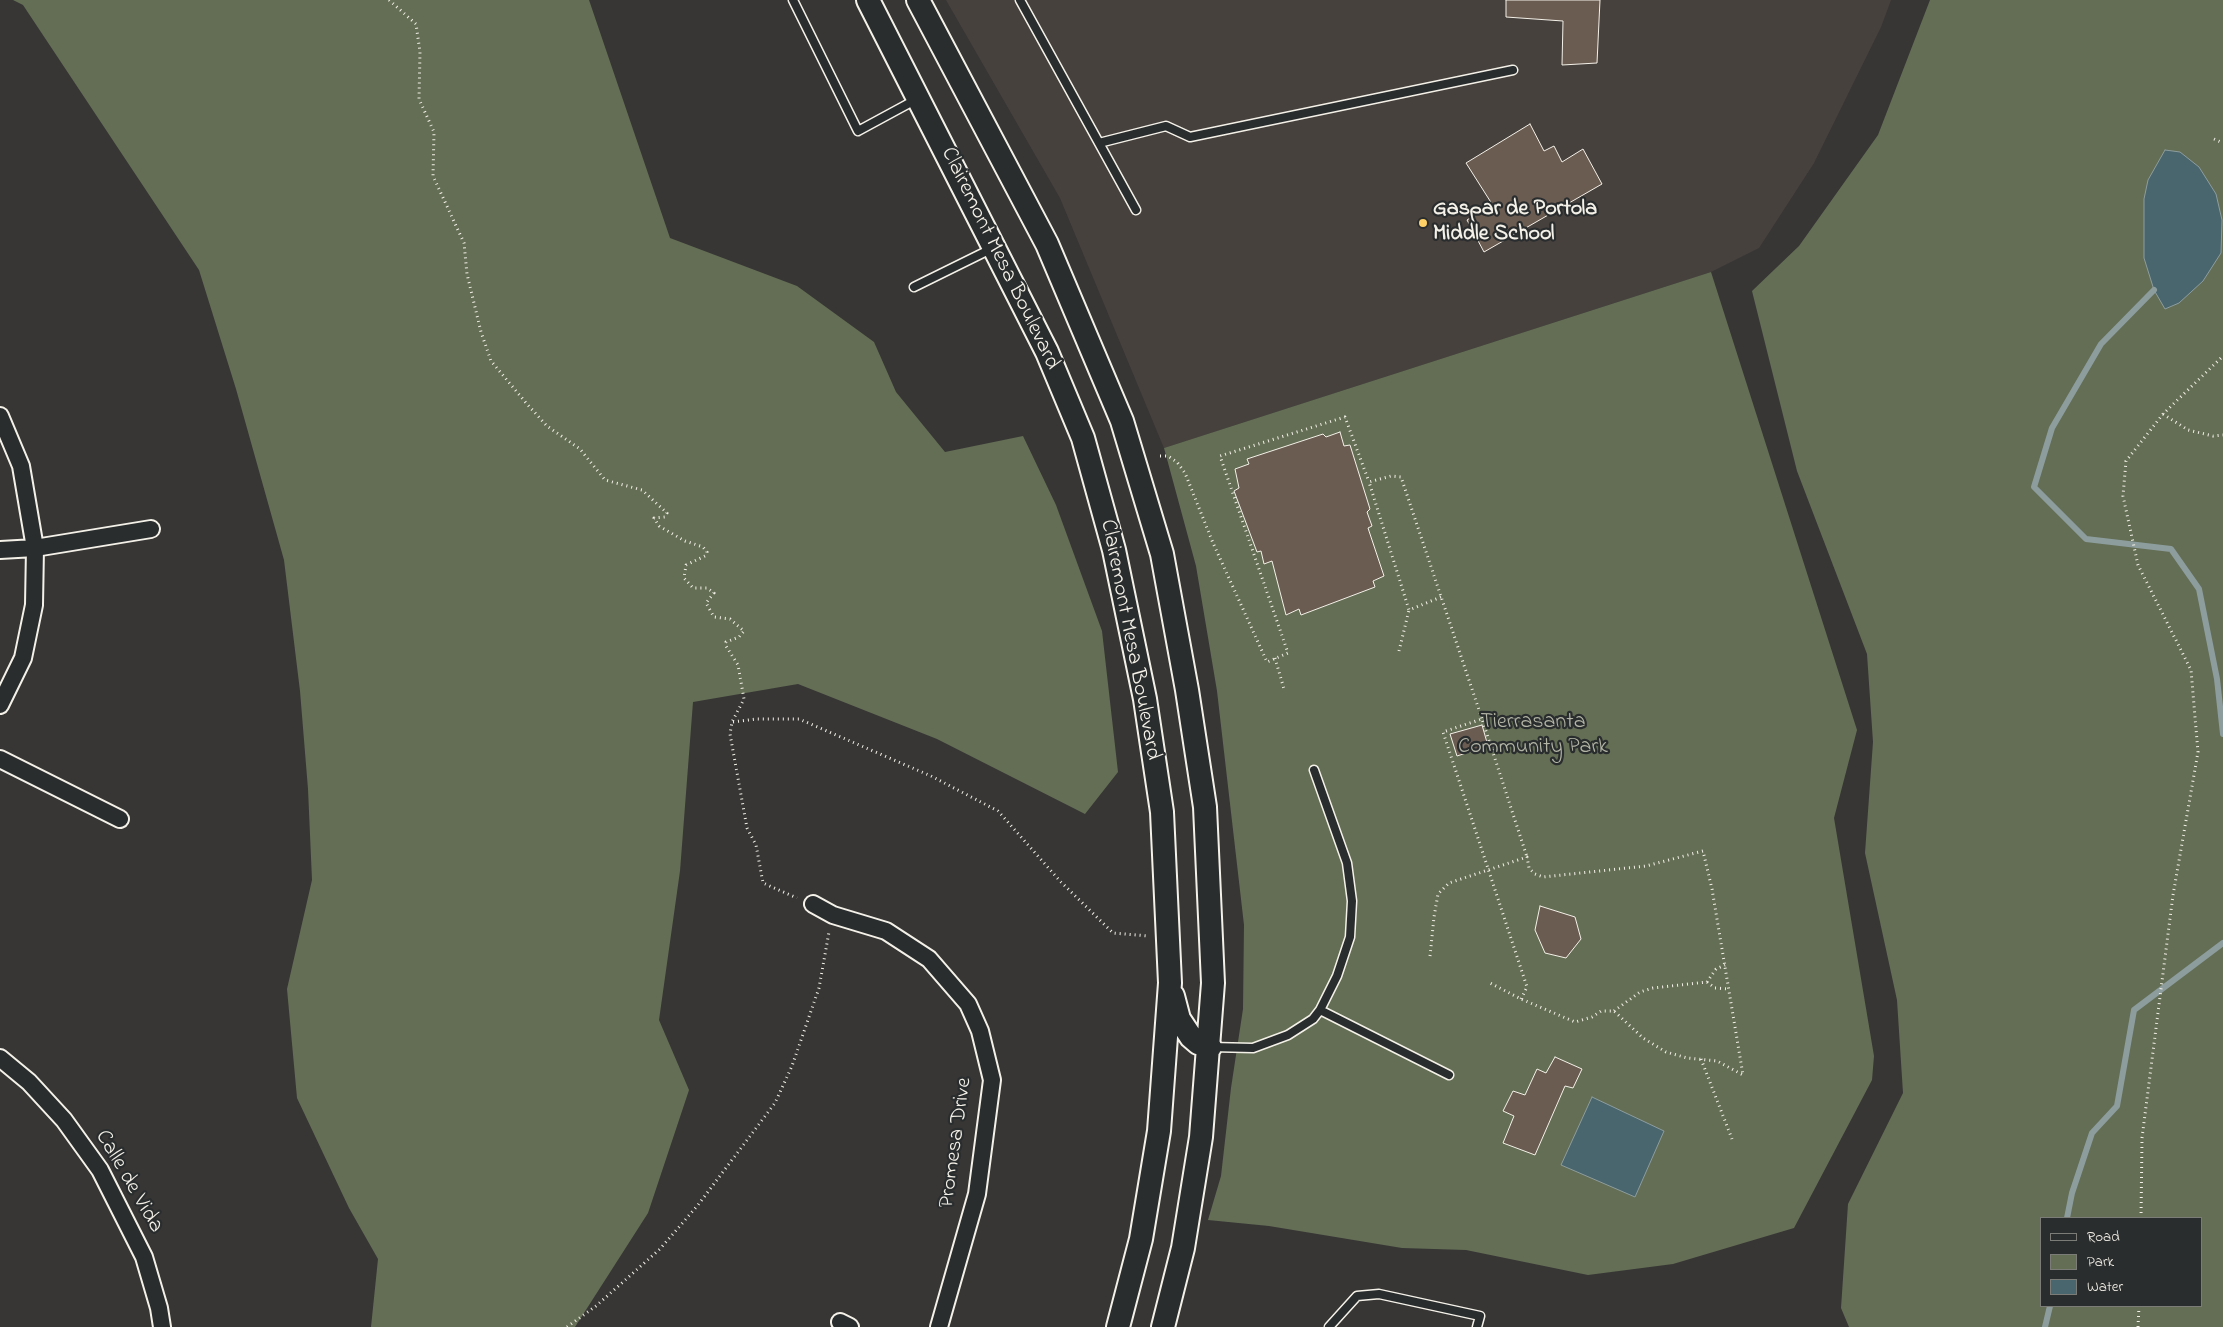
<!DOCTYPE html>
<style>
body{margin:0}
#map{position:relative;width:2223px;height:1327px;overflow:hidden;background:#373635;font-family:"Indie Flower",sans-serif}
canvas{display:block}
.legend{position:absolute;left:2040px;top:1217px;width:162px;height:90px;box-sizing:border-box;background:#2a2d2e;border:1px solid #7b7b78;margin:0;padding:6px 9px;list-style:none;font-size:15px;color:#f4f1e8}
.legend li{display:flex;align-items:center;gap:10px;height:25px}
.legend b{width:25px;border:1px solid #7b7b78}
</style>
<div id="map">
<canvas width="2223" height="1327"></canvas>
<ul class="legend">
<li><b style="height:6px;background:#2a2d2e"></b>Road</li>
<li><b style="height:14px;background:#646e55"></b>Park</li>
<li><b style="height:14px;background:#49656d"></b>Water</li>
</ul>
</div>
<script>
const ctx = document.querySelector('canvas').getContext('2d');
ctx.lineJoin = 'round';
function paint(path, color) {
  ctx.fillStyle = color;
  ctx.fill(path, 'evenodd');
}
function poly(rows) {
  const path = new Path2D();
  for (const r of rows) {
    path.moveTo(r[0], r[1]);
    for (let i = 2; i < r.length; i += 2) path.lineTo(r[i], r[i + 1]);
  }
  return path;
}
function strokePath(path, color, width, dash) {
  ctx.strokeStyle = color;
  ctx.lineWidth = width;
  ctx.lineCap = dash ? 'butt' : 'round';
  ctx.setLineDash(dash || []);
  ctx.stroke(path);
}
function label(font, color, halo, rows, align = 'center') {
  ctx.font = font + ' "Indie Flower",sans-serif';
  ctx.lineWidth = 4.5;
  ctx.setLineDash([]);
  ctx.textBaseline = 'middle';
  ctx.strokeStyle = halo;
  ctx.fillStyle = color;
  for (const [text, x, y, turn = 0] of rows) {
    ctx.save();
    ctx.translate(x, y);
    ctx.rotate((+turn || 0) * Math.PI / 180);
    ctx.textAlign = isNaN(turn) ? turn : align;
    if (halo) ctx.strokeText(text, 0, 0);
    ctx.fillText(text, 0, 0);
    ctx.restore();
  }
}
paint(poly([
 [946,0,1891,0,1881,27,1814,163,1759,248,1711,272,1164,448,1060,198]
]), '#47413e');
paint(poly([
 [13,0,589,0,670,238,797,286,874,342,896,392,945,452,1023,436,1056,505,1102,631,1118,772,1085,814,937,739,798,684,693,702,680,871,659,1020,689,1090,648,1213,575,1327,371,1327,378,1259,349,1208,297,1098,287,989,312,880,308,789,300,691,284,560,236,389,199,270,23,5],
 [1930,0,2223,0,2223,1327,1849,1327,1841,1308,1848,1204,1903,1093,1897,1000,1865,853,1873,742,1867,654,1797,471,1752,291,1799,246,1878,135],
 [2042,1218,2202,1218,2202,1306,2042,1306],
 [1711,272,1857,730,1834,818,1874,1056,1872,1080,1794,1228,1673,1264,1588,1275,1466,1250,1402,1248,1269,1226,1208,1220,1221,1176,1231,1088,1243,1009,1244,925,1217,691,1196,566,1164,448]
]), '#646e55');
const water = poly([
 [2165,150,2180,152,2199,167,2216,194,2222,220,2221,253,2203,281,2179,303,2165,309,2154,290,2144,258,2144,199,2148,180,2165,150],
 [1592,1097,1664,1131,1635,1197,1561,1165,1592,1097]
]);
paint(water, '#49656d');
strokePath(water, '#8d9d9e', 1);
strokePath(poly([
 [2154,290,2101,344,2052,428,2034,487,2086,539,2171,549,2199,589,2217,679,2223,734],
 [2067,1218,2072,1193,2092,1133,2117,1106,2134,1010,2223,943],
 [2045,1327,2050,1306]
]), '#8d9d9e', 6);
const building = poly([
 [1506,0,1600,0,1597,63,1562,65,1563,21,1506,17,1506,0],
 [1530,124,1544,151,1554,146,1562,162,1583,149,1602,184,1484,252,1467,220,1492,204,1466,163,1530,124],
 [1340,432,1344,446,1350,445,1370,509,1367,512,1372,526,1368,528,1384,576,1373,581,1375,587,1301,615,1299,609,1286,615,1272,561,1264,564,1261,551,1257,552,1234,491,1239,488,1235,469,1249,464,1247,459,1323,434,1326,437,1340,432],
 [1482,725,1488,746,1457,756,1450,734,1482,725],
 [1540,906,1575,917,1581,939,1566,958,1545,953,1535,930,1540,906],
 [1555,1057,1582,1069,1573,1088,1565,1086,1535,1155,1503,1143,1514,1116,1503,1111,1513,1091,1525,1095,1537,1069,1546,1073,1555,1057]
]);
paint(building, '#6b5c52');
strokePath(building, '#f4f1e8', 1);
const service = poly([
 [793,0,858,131,917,99],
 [1020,0,1136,210],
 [1099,143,1166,126,1190,137,1513,70],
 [914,287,991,249],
 [1320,1010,1449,1075],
 [1211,1047,1253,1048,1288,1035,1313,1019,1320,1010,1337,976,1350,937,1352,901,1347,863,1314,770],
 [1329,1327,1357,1296,1379,1294,1480,1316,1477,1327]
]);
const minor = poly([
 [0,416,21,466,35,548,34,605,23,658,0,705],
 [0,550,35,548,151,529],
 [0,759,120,819],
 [813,904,833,915,886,931,929,959,968,1004,980,1031,992,1080,977,1194,939,1327],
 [0,1058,29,1082,64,1120,100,1170,144,1257,159,1308,162,1327],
 [840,1322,850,1327]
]);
const secondary = poly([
 [868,0,1047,352,1083,438,1114,550,1145,699,1162,812,1170,983,1159,1131,1141,1239,1118,1327],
 [918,0,1047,244,1122,421,1162,554,1187,690,1205,807,1213,983,1201,1137,1183,1248,1163,1327],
 [1173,996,1179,1019,1191,1037,1198,1043,1210,1047]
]);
strokePath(service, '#f4f1e8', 11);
strokePath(minor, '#f4f1e8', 20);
strokePath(secondary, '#f4f1e8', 26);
strokePath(poly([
 [389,0,416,24,420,52,419,99,434,132,433,176,464,243,467,274,481,332,491,361,527,404,547,426,580,449,605,480,642,490,667,513,665,517,654,518,659,526,685,541,703,547,707,552,705,556,686,565,684,578,693,588,707,588,714,593,706,603,714,617,730,619,744,631,739,637,726,642,726,646,738,665,744,699,732,722,730,734,747,828,756,845,763,883,797,898],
 [2214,139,2223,143],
 [2163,414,2188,430,2213,436,2223,435],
 [1160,456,1168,456,1177,462,1185,473,1213,543,1267,662,1288,653,1220,456,1345,417,1369,482],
 [1441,597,1409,610,1369,482,1391,476,1401,477,1482,719],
 [1399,651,1409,610],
 [1275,658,1284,689],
 [733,722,756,719,799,719,931,776,998,811,1061,882,1113,933,1148,936],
 [1430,956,1434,917,1438,894,1449,883,1527,857,1529,868,1535,874,1543,877,1646,866,1703,851,1712,889,1743,1075,1717,1061,1687,1058,1666,1052,1643,1038,1614,1011,1601,1011,1592,1017,1575,1022,1521,999,1490,983],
 [1707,982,1715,988,1729,989],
 [1521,999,1527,987,1443,732,1482,719,1527,857],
 [1614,1011,1640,992,1653,988,1707,982,1716,969,1725,965],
 [1701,1059,1732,1139],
 [2141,1218,2142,1138,2173,895,2198,752,2191,670,2138,565,2123,496,2126,461,2163,414,2223,356],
 [567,1327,596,1306,660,1249,698,1205,775,1103,792,1066,819,988,829,932],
 [2138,1327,2139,1306]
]), '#f4f1e8', 3, [1, 4]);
strokePath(service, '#2a2d2e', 8);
strokePath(minor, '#2a2d2e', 16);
strokePath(secondary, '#2a2d2e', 22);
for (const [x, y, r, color] of [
 [1423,223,5,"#ffd166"]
]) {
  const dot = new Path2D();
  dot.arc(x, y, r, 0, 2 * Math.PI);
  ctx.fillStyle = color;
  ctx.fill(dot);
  strokePath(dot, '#2a2d2e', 2);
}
label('bold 22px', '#f4f1e8', '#2a2d2e', [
 ["Gaspar de Portola",1433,210],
 ["Middle School",1433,235]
], 'left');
label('22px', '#f4f1e8', '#2a2d2e', [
 ["Clairemont Mesa Boulevard",999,259,64],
 ["Clairemont Mesa Boulevard",1129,640,79],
 ["Promesa Drive",957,1143,-82],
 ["Calle de Vida",128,1182,60]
]);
label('22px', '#b3b6a6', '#2a2d2e', [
 ["Tierrasanta",1533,723],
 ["Community Park",1533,748]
]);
</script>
